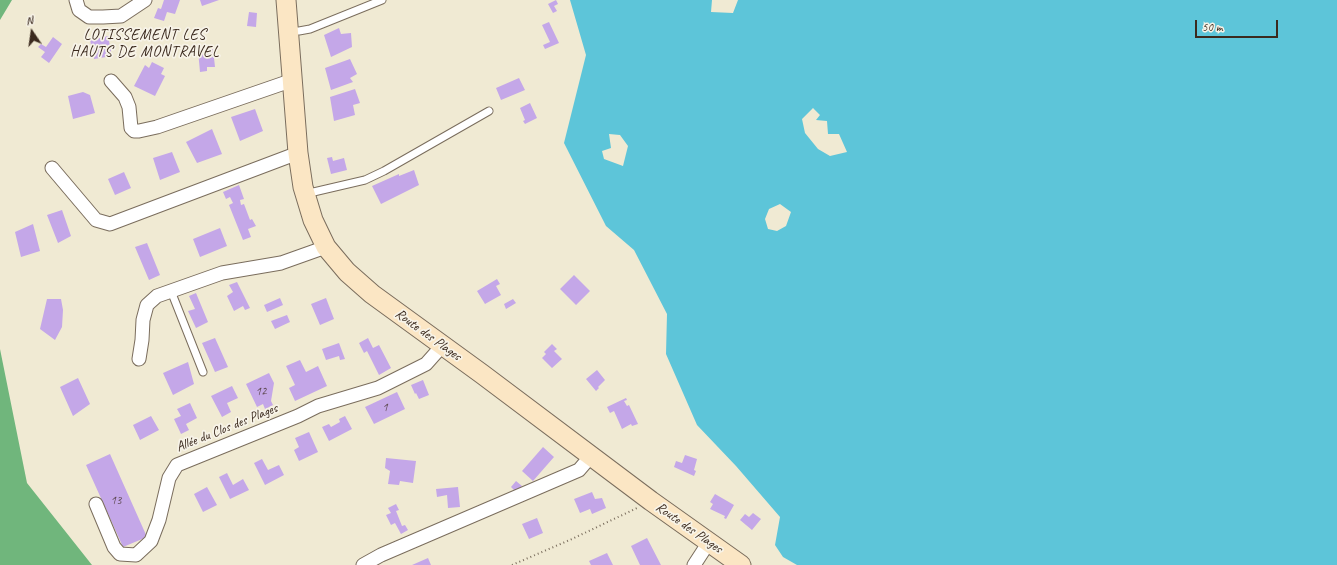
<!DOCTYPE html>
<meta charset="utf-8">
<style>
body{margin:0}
#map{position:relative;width:1337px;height:565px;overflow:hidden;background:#f0ead3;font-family:Caveat,sans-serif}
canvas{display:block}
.north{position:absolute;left:12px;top:12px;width:40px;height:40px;-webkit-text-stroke:3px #f7f3e8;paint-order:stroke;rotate:347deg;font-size:11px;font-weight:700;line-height:16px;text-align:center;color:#3b2a1e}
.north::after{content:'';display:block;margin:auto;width:14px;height:18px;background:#3b2a1e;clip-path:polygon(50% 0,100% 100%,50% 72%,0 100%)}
.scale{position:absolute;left:1195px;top:20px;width:83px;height:18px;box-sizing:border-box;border:2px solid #3b2a1e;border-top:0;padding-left:5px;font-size:12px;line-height:14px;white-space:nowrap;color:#3b2a1e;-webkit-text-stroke:3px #f7f3e8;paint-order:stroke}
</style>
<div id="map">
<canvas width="1337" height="565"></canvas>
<div class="north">N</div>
<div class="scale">50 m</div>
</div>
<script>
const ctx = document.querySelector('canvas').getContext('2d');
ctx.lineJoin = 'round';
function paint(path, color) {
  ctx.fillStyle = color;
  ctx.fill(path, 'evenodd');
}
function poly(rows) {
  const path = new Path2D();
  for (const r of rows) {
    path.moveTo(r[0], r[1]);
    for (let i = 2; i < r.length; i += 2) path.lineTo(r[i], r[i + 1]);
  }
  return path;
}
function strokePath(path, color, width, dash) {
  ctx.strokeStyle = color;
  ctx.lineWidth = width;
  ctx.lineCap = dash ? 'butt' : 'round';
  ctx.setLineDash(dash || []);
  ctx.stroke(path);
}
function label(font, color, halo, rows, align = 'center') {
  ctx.font = font + ' Caveat,sans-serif';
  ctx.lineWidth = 3.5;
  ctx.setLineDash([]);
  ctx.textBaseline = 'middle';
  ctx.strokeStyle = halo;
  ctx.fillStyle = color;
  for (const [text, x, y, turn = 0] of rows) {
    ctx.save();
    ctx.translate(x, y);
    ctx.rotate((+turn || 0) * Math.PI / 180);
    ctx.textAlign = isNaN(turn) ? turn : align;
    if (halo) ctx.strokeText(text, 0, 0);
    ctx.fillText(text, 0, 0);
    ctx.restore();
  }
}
paint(poly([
 [0,0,12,0,0,20],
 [0,349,27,483,92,565,0,565]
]), '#70b67c');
paint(poly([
 [570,0,712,0,711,12,733,13,738,0,1337,0,1337,565,797,565,783,557,775,545,780,517,736,466,697,425,666,354,667,314,634,250,606,226,564,143,586,55],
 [813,108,820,115,816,120,827,121,828,134,839,134,847,152,830,156,818,149,805,133,802,119],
 [609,134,620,135,628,146,623,166,604,159,602,151,611,148],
 [780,204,791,212,786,226,777,231,768,229,765,219,769,209]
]), '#5dc5d9');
paint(poly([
 [164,0,180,0,175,14,167,12,164,21,154,18,158,8,161,9],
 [200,0,219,0,202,6],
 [556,0,558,4,554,6,557,11,553,13,548,4],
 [249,12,257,13,256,27,247,26],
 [549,22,559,43,545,49,543,45,550,42,542,25],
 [339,28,341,34,351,33,352,47,331,57,324,35],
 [108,36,112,56,94,59,90,40],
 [53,37,62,44,49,63,41,57,45,52,38,47,41,44,46,47],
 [213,49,215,67,207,67,207,71,200,72,198,50],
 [350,59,357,74,350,78,353,82,331,90,325,68],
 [152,62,164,68,161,74,165,76,155,96,134,86,145,65,149,68],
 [519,78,525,90,501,100,496,88],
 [355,89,360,103,353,105,355,115,334,121,330,97],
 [83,92,90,95,95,113,73,119,68,96],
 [530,103,537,118,525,124,523,121,525,120,520,108],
 [255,109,263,131,240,141,231,117],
 [212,129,222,154,197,163,186,142],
 [172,152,180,172,160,180,153,158],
 [332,157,333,161,344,158,347,170,331,174,327,158],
 [414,170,419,185,381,204,372,186,399,174,399,176],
 [124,172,131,188,115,195,108,179],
 [239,185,244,199,240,200,241,205,244,204,250,220,252,219,256,226,248,229,251,237,243,240,229,205,233,203,230,197,226,199,223,192],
 [62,210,71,236,58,243,47,215],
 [33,224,40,251,21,257,15,232],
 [220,228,227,246,200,257,193,239],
 [147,243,160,275,149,280,135,247],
 [574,275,590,291,576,305,560,289],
 [497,279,500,284,496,286,501,295,485,304,477,291],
 [237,282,250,308,245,310,243,306,234,311,227,296,233,292,229,285],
 [196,293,208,322,196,328,188,311,195,309,189,296],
 [280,298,283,305,267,312,264,305],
 [326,298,334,319,320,325,311,304],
 [47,299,61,299,63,310,62,327,55,340,40,329],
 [513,299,516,303,506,309,504,304],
 [287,315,290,322,275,329,271,321],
 [215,338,228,367,215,372,202,343],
 [368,338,373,348,379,345,391,368,379,375,367,351,364,353,359,343],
 [339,343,345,359,340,360,339,356,326,360,322,349],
 [552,344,557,349,554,351,562,359,552,368,542,358,546,354,544,352],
 [300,360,306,372,318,366,327,386,295,401,289,388,295,385,286,366],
 [188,362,194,384,173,395,163,373],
 [597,370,605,380,598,387,599,388,596,391,586,379],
 [269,373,274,383,271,401,273,405,265,409,263,404,257,407,246,384],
 [78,378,90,404,73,416,60,387],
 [423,380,429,395,419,399,416,393,415,394,411,385],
 [232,386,238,398,227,403,231,412,222,417,211,396],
 [397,392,405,409,374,424,365,407],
 [626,398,627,400,624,401,627,406,629,405,638,424,632,426,631,424,622,429,614,411,610,413,607,407],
 [190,403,197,418,186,424,189,430,181,434,174,419,181,416,177,409],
 [151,416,159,430,140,440,133,425],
 [345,416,352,429,329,441,322,427,329,424,331,427,340,422,339,419],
 [309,432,318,452,299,461,294,450,299,447,295,438],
 [543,447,554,457,533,481,522,471],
 [110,454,147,537,123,547,86,465],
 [685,455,697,459,694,470,696,471,694,476,674,467,676,461,682,463],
 [386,458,416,461,413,483,400,481,399,485,388,484,390,471,385,468],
 [262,459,268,470,279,465,284,475,265,485,254,463],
 [227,473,233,485,243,479,249,490,230,499,219,477],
 [516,481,522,486,519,490,517,489,515,491,511,487],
 [207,487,217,505,203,512,194,494],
 [458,487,460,507,448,508,447,495,437,497,436,489],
 [592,492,595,499,602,498,606,508,592,514,590,509,580,513,574,499],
 [715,494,734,505,726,519,724,518,725,516,710,509,713,504,710,502],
 [396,504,399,510,396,511,402,526,405,525,408,530,401,534,395,523,391,525,386,515,391,513,388,508],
 [753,513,761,519,752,530,740,520,745,514,749,517],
 [537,518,543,533,529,539,522,524],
 [647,538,661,565,640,565,631,546],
 [607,553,613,565,591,565,589,561],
 [428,558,431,565,412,565]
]), '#c4a7e8');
const lane = poly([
 [290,31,299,31,310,29,382,0],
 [305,194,365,180,384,171,489,111],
 [171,291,203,372]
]);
const street = poly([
 [76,0,79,10,89,17,103,17,121,16,145,0],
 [111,81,125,97,129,107,131,128,134,131,139,131,157,127,293,80],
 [52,168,96,220,110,224,298,153],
 [139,359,142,340,143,320,147,305,157,296,222,273,281,263,326,247],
 [96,504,114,547,120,554,136,555,151,541,159,520,169,478,177,465,298,416,318,406,378,388,426,364,442,346],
 [363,565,381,555,579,470,591,456],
 [694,565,709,542]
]);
const secondary = poly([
 [286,0,298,153,303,187,313,220,326,247,347,272,372,294,482,374,651,501,741,565]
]);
strokePath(lane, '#7a6d5d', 9);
strokePath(street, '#7a6d5d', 15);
strokePath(secondary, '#7a6d5d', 21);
strokePath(poly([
 [512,565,572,539,637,508]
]), '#7a6d5d', 2, [1, 3]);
strokePath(lane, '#fff', 7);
strokePath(street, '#fff', 13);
strokePath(secondary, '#fbe6c4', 19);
label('12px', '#5d4950', null, [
 ["12",261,392],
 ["1",385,408],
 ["13",116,501]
]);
label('14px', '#3b2a1e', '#f7f3e8', [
 ["Route des Plages",428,335,36],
 ["Allée du Clos des Plages",227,428,-22],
 ["Route des Plages",689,528,35]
]);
ctx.letterSpacing = '1px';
label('15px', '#3b2a1e', '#f7f3e8', [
 ["LOTISSEMENT LES",145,35],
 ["HAUTS DE MONTRAVEL",145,52]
]);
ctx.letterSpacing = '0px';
</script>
